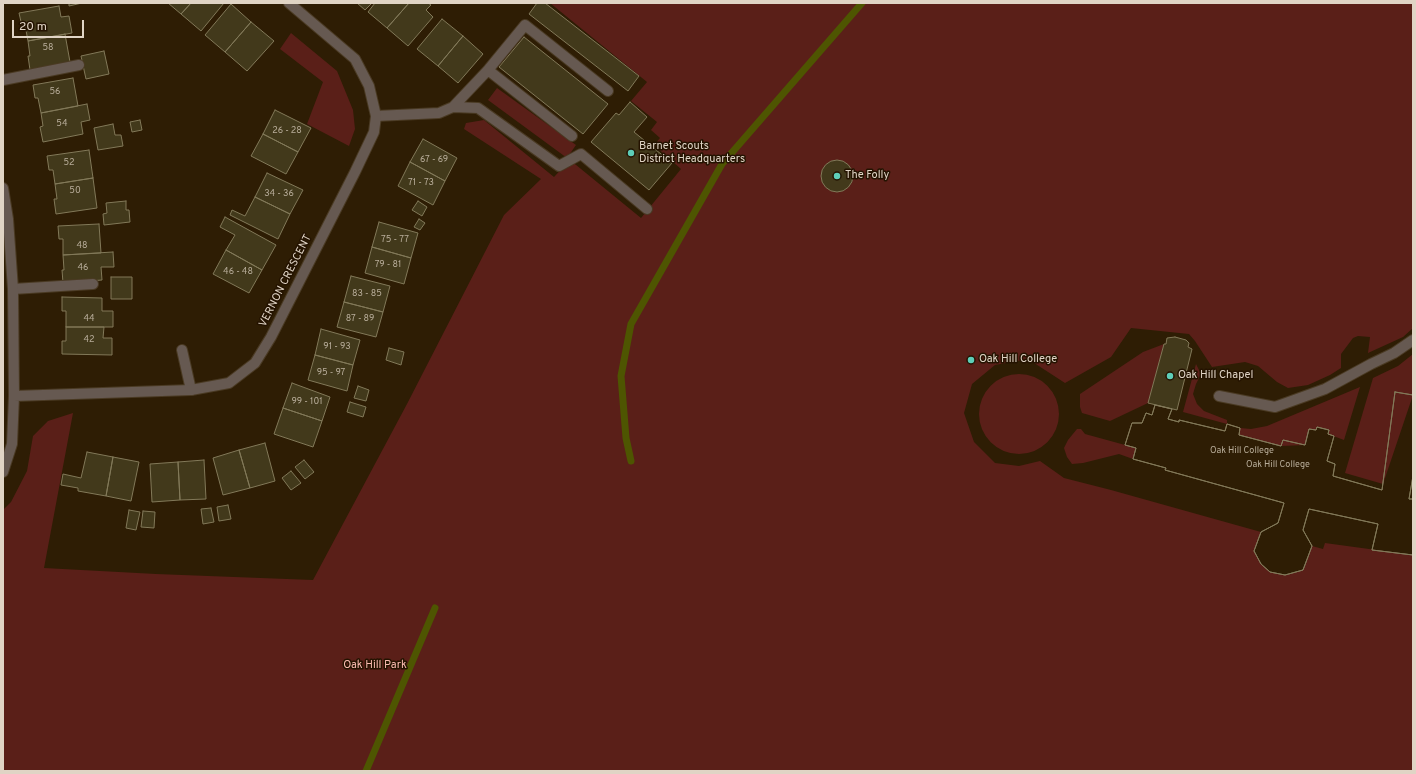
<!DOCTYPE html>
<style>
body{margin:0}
#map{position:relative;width:1416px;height:774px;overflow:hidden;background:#2e1d04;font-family:Overpass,sans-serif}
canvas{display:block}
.frame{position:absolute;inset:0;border:4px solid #e0d4c5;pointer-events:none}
.scale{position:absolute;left:12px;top:20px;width:72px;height:18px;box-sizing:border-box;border:2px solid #e0d4c5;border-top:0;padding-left:5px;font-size:12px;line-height:14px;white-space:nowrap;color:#e0d4c5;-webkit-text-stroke:3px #241300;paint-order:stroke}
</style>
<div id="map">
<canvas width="1416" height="774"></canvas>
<div class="frame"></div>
<div class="scale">20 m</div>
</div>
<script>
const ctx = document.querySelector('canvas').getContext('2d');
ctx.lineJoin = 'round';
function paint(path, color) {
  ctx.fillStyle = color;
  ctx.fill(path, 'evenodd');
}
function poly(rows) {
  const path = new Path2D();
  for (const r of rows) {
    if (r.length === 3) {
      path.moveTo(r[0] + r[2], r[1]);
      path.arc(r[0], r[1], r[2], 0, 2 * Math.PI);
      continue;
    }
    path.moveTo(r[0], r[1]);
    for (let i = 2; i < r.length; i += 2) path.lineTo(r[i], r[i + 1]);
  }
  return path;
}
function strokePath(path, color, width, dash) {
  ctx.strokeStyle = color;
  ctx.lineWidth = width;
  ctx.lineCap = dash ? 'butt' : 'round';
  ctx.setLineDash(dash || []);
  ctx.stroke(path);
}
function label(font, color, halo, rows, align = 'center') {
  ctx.font = font + ' Overpass,sans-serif';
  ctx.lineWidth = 3;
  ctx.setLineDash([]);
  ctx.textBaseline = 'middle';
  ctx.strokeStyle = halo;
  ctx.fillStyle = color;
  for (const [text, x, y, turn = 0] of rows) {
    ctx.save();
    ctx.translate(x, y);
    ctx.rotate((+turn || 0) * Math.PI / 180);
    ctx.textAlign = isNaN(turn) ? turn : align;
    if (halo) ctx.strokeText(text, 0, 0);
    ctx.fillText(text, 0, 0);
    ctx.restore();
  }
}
paint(poly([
 [550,3,1413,3,1413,328,1403,337,1368,353,1370,337,1358,336,1353,338,1341,354,1341,368,1330,375,1308,385,1288,388,1277,382,1258,366,1245,362,1212,367,1195,341,1189,334,1131,328,1111,357,1065,383,1028,359,995,365,972,384,964,413,974,442,995,463,1019,466,1040,461,1064,478,1111,490,1261,532,1254,551,1261,564,1270,572,1285,575,1303,570,1312,546,1323,549,1325,543,1413,555,1413,771,3,771,3,510,11,502,27,471,33,436,48,421,73,413,44,568,156,574,313,580,407,404,504,215,541,179,464,129,466,123,484,120,554,177,570,160,641,218,681,169,654,145,660,138,651,130,657,122,631,101,647,82],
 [291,33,337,71,353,110,355,129,349,146,307,124,323,82,280,49],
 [497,88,576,145,567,158,488,100],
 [1164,344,1148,403,1110,421,1082,413,1080,407,1080,394,1143,352],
 [1413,354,1413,395,1383,484,1345,473,1373,378,1398,366],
 [1196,364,1201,374,1196,384,1193,394,1197,404,1204,411,1227,420,1227,424,1183,412],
 [1019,414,40],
 [1360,387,1344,440,1328,434,1329,430,1317,427,1316,430,1309,429,1305,445,1281,446,1239,435,1240,428,1251,429,1267,426],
 [1077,429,1081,429,1085,434,1136,448,1133,459,1119,454,1083,463,1072,464,1067,457,1064,448,1068,440]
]), '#5a1f18');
strokePath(poly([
 [631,461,626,438,621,376,631,324,722,164,862,3],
 [366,771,435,608]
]), '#4e5501', 7);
const building = poly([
 [69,3,82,3,69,6,69,3],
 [168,3,191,3,181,14,168,3],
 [191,3,224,3,201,31,181,14,191,3],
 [357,3,372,3,365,10,357,3],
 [375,3,409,3,387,28,368,12,375,3],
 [409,3,428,3,431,5,426,10,433,17,408,46,387,28,409,3],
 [537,3,545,3,639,76,628,91,529,14,537,3],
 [231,4,251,22,225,52,205,35,231,4],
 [59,6,61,17,69,16,72,33,28,41,25,25,22,26,19,13,59,6],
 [442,19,463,36,438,66,417,49,442,19],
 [251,22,274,41,247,71,225,52,251,22],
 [65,34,70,62,30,70,28,56,30,56,28,41,65,34],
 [463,36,483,54,458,83,438,66,463,36],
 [524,37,608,104,583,134,499,67,524,37],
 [104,51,109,74,86,79,81,56,104,51],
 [73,78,78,106,41,113,38,98,35,98,33,85,73,78],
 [630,102,647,117,634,132,672,163,649,190,591,142,616,113,619,115,630,102],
 [87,104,90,120,81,122,83,134,43,142,40,127,43,126,41,113,87,104],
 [275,110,311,128,298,152,263,134,275,110],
 [140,120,142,130,132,132,130,122,140,120],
 [113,124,115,135,121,135,123,146,98,150,94,128,113,124],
 [263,134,298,152,286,174,251,156,263,134],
 [423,139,457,158,445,181,410,162,423,139],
 [89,150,93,178,55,184,53,170,49,170,47,156,89,150],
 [837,176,16],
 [410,162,445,181,433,205,398,186,410,162],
 [267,173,303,190,290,214,255,197,267,173],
 [93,178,97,208,56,214,54,199,57,199,55,184,93,178],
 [255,197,290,214,278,239,230,215,232,210,245,216,255,197],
 [126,201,126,210,129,210,130,222,104,225,103,214,107,213,106,203,126,201],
 [418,201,427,207,422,216,412,210,418,201],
 [225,217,276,245,262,270,226,250,235,235,220,227,225,217],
 [419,219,425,223,420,230,414,227,419,219],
 [379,222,418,233,411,258,372,247,379,222],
 [99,224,101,253,63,255,63,239,59,239,58,226,99,224],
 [372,247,411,258,404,284,365,273,372,247],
 [226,250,262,270,249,293,213,274,226,250],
 [113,252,114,267,101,267,102,280,63,283,62,270,64,270,63,255,113,252],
 [351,276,390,286,383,312,344,302,351,276],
 [111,277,132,277,132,299,111,299,111,277],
 [62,297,102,298,102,311,113,311,113,327,66,327,66,311,62,311,62,297],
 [344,302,383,312,376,337,337,327,344,302],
 [66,327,104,327,103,338,112,338,112,355,62,354,62,341,66,341,66,327],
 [321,329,360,340,353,365,315,355,321,329],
 [1175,337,1186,340,1189,343,1188,347,1192,349,1177,410,1148,403,1164,344,1166,344,1167,338,1175,337],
 [389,348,404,352,401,365,386,360,389,348],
 [315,355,353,365,347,391,308,380,315,355],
 [292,383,330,397,322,421,283,408,292,383],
 [358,386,369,390,366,401,354,398,358,386],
 [1395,392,1413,395,1413,476,1409,499,1413,499,1413,555,1372,550,1378,524,1309,509,1303,530,1312,546,1303,570,1285,575,1270,572,1261,564,1254,551,1261,532,1278,523,1284,503,1165,470,1166,468,1133,459,1136,448,1125,445,1132,423,1142,423,1146,413,1152,415,1155,405,1172,409,1168,419,1179,422,1179,420,1225,431,1227,424,1240,428,1239,435,1281,446,1283,440,1305,445,1309,429,1316,430,1317,427,1329,430,1328,434,1334,436,1327,461,1335,464,1333,476,1382,490,1395,392],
 [1395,392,1413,395,1413,476,1409,499,1413,499,1413,555,1372,550,1378,524,1309,509,1303,530,1312,546,1303,570,1285,575,1270,572,1261,564,1254,551,1261,532,1278,523,1284,503,1165,470,1166,468,1133,459,1136,448,1125,445,1132,423,1142,423,1146,413,1152,415,1155,405,1172,409,1168,419,1179,422,1179,420,1225,431,1227,424,1240,428,1239,435,1281,446,1283,440,1305,445,1309,429,1316,430,1317,427,1329,430,1328,434,1334,436,1327,461,1335,464,1333,476,1382,490,1395,392],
 [350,402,366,407,363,417,347,412,350,402],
 [283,408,322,421,313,447,274,434,283,408],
 [265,443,275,481,250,488,239,450,265,443],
 [239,450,250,488,223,495,213,458,239,450],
 [87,452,113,457,106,496,78,491,78,488,61,485,63,474,81,478,87,452],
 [113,457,139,462,131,501,106,496,113,457],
 [204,460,206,499,180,500,178,462,204,460],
 [304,460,314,472,305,479,295,467,304,460],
 [178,462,180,500,152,502,150,464,178,462],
 [291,471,301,483,291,490,282,478,291,471],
 [228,505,231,519,219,521,217,507,228,505],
 [211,508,214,522,203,524,201,509,211,508],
 [129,510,140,512,136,530,126,528,129,510],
 [143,511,155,512,154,528,141,527,143,511]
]);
paint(building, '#42391b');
strokePath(building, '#827959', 1);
const lane = poly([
 [488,70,572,136],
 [3,80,79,65],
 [453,107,478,108,559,166,581,154,647,209],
 [376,116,439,113,453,107,488,70,525,25,608,91],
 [13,289,93,284],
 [182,350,191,390],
 [1219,396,1275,407,1325,389,1371,364,1394,353,1413,340]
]);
const street = poly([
 [3,188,8,219,13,289,14,396,12,444,3,472],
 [14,396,191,390,229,383,255,363,271,337,355,172,374,132,376,116,369,86,355,59,289,3]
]);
strokePath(lane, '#4a3a23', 12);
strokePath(street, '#4a3a23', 12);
strokePath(lane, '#665951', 10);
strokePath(street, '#665951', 10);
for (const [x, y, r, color] of [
 [631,153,4,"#5eceb8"],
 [837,176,4,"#5eceb8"],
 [971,360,4,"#5eceb8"],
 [1170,376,4,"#5eceb8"]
]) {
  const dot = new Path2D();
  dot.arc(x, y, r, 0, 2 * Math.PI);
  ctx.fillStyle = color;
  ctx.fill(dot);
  strokePath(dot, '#241300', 1.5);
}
label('9px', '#b8ad9a', null, [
 ["58",48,48],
 ["56",55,92],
 ["54",62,124],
 ["26 - 28",287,131],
 ["67 - 69",434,160],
 ["52",69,163],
 ["71 - 73",421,183],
 ["50",75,191],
 ["34 - 36",279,194],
 ["75 - 77",395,240],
 ["48",82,246],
 ["79 - 81",388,265],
 ["46",83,268],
 ["46 - 48",238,272],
 ["83 - 85",367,294],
 ["44",89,319],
 ["87 - 89",360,319],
 ["42",89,340],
 ["91 - 93",337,347],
 ["95 - 97",331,373],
 ["99 - 101",307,402],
 ["Oak Hill College",1242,451],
 ["Oak Hill College",1278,465]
]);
label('11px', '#e0d4c5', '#241300', [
 ["Barnet Scouts",639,147],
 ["District Headquarters",639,160],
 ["The Folly",845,176],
 ["Oak Hill College",979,360],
 ["Oak Hill Chapel",1178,376]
], 'left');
label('11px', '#e0d4c5', '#241300', [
 ["VERNON CRESCENT",286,281,-63]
]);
label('11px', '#fcbcb1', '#241300', [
 ["Oak Hill Park",375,666]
]);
</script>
